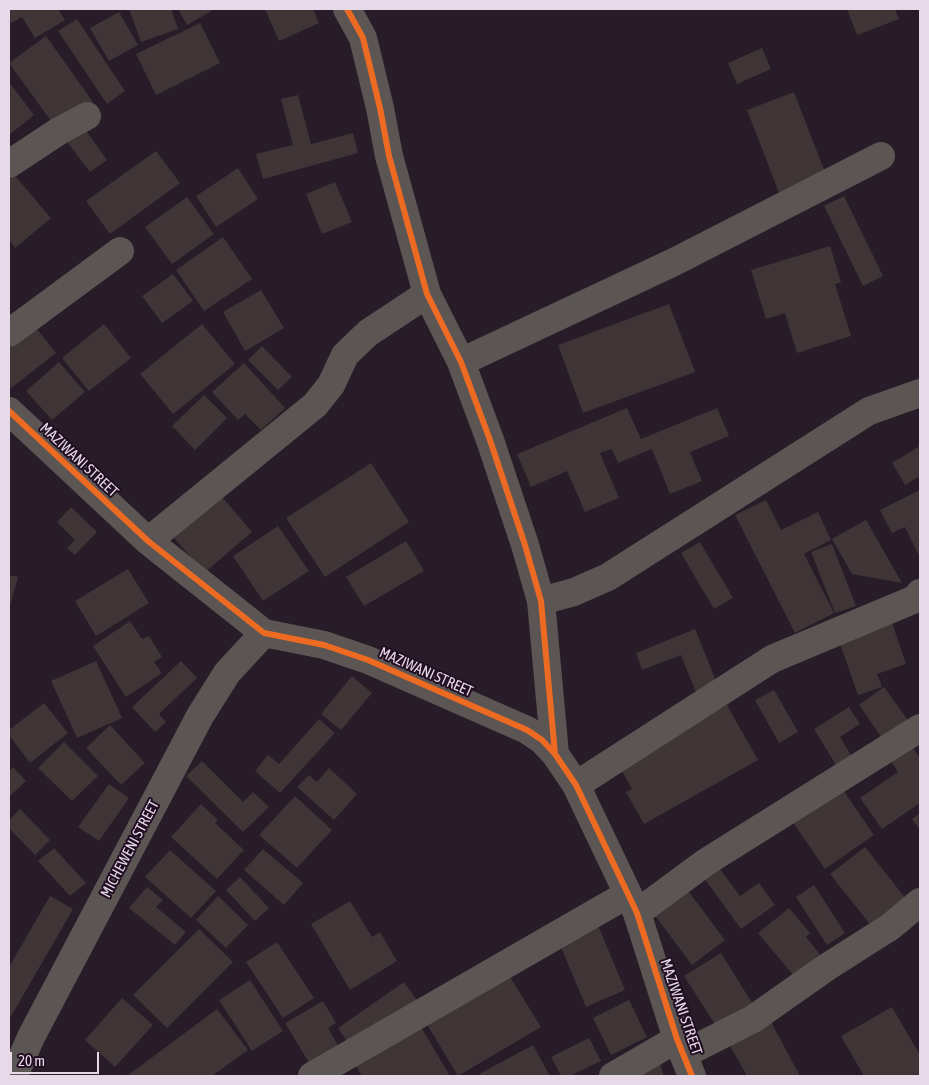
<!DOCTYPE html>
<style>
body{margin:0}
#map{position:relative;width:929px;height:1085px;overflow:hidden;background:#271c28;font-family:"Asap Condensed",sans-serif}
canvas{display:block}
.frame{position:absolute;inset:0;border:10px solid #e7d9e8;pointer-events:none}
.scale{position:absolute;left:10px;top:1052px;width:89px;height:22px;box-sizing:border-box;border:2px solid #e7d9e8;border-top:0;padding-left:6px;font-size:15px;line-height:18px;white-space:nowrap;color:#e7d9e8;-webkit-text-stroke:4px #210e23;paint-order:stroke}
</style>
<div id="map">
<canvas width="929" height="1085"></canvas>
<div class="frame"></div>
<div class="scale">20 m</div>
</div>
<script>
const ctx = document.querySelector('canvas').getContext('2d');
ctx.lineJoin = 'round';
function paint(path, color) {
  ctx.fillStyle = color;
  ctx.fill(path, 'evenodd');
}
function poly(rows) {
  const path = new Path2D();
  for (const r of rows) {
    path.moveTo(r[0], r[1]);
    for (let i = 2; i < r.length; i += 2) path.lineTo(r[i], r[i + 1]);
  }
  return path;
}
function strokePath(path, color, width, dash) {
  ctx.strokeStyle = color;
  ctx.lineWidth = width;
  ctx.lineCap = dash ? 'butt' : 'round';
  ctx.setLineDash(dash || []);
  ctx.stroke(path);
}
function label(font, color, halo, rows, align = 'center') {
  ctx.font = font + ' "Asap Condensed",sans-serif';
  ctx.lineWidth = 4;
  ctx.setLineDash([]);
  ctx.textBaseline = 'middle';
  ctx.strokeStyle = halo;
  ctx.fillStyle = color;
  for (const [text, x, y, turn = 0] of rows) {
    ctx.save();
    ctx.translate(x, y);
    ctx.rotate((+turn || 0) * Math.PI / 180);
    ctx.textAlign = isNaN(turn) ? turn : align;
    if (halo) ctx.strokeText(text, 0, 0);
    ctx.fillText(text, 0, 0);
    ctx.restore();
  }
}
paint(poly([
 [9,9,58,9,65,20,35,38,22,17,11,23,9,19],
 [129,9,171,9,178,29,141,42],
 [178,9,215,9,187,25],
 [265,9,313,9,319,23,279,41],
 [847,9,895,9,899,19,857,35],
 [119,12,138,45,109,61,90,28],
 [77,19,125,91,107,104,58,31],
 [200,23,220,63,156,95,136,54],
 [46,36,93,102,56,128,9,63],
 [762,48,771,69,737,84,728,63],
 [9,82,34,115,9,135],
 [794,92,828,180,781,198,747,110],
 [298,95,311,144,353,133,358,153,263,179,256,154,293,145,281,99],
 [82,125,107,160,90,172,64,138],
 [156,151,180,183,110,234,86,201],
 [238,168,258,199,216,227,196,196],
 [11,171,51,218,15,248,9,240,9,173],
 [335,182,352,222,322,234,306,194],
 [844,196,883,276,863,286,824,206],
 [187,197,214,234,172,264,145,227],
 [223,237,252,279,204,311,176,270],
 [830,246,841,282,835,284,851,336,797,353,785,313,766,319,751,270],
 [173,274,193,301,162,323,142,296],
 [261,290,284,328,245,351,223,312],
 [669,304,695,372,583,413,558,345],
 [33,324,56,353,11,388,9,385,9,343],
 [104,324,131,358,89,391,62,358],
 [202,324,235,364,173,414,140,374],
 [262,346,292,377,278,390,248,360],
 [59,362,85,392,52,420,26,391],
 [244,363,285,408,261,430,245,414,238,420,212,392],
 [204,395,227,418,195,450,172,426],
 [627,408,641,439,717,408,729,436,690,452,702,481,670,494,652,449,618,463,612,449,600,453,619,498,585,512,567,471,531,487,517,454],
 [920,446,920,476,905,485,892,463],
 [371,463,409,522,325,577,286,518],
 [216,490,252,532,204,573,169,532],
 [920,490,920,558,905,527,892,533,880,510],
 [766,500,781,530,818,512,831,540,804,554,834,613,795,633,735,515],
 [71,507,97,532,75,555,67,548,75,540,57,522],
 [866,520,902,583,852,574,832,539],
 [278,526,309,571,263,601,233,556],
 [406,541,424,571,364,606,346,577],
 [700,542,733,598,714,609,681,553],
 [832,544,856,606,835,613,811,552],
 [128,569,149,603,96,636,75,601],
 [9,575,18,577,9,609],
 [890,617,906,664,877,674,882,687,858,695,837,635],
 [130,621,142,639,149,636,162,657,154,662,162,673,126,697,93,646],
 [695,629,720,691,699,700,681,655,642,670,636,653],
 [96,661,122,718,77,738,51,681],
 [181,661,197,678,159,714,166,722,155,732,132,707],
 [352,676,372,693,341,730,321,714],
 [884,687,910,723,884,741,859,705],
 [774,690,798,732,779,743,755,700],
 [44,703,68,733,30,763,9,735,9,730],
 [727,705,758,760,644,824,626,792,632,789,619,766],
 [849,707,860,724,840,737,854,760,839,770,814,729],
 [319,719,335,733,280,793,255,771,268,755,279,764],
 [110,725,145,763,121,785,86,748],
 [64,742,98,776,72,801,38,768],
 [910,744,920,758,920,803,882,829,860,798,898,772,889,758],
 [202,761,243,802,253,792,269,807,243,832,186,776],
 [13,767,26,781,9,797,9,771],
 [329,768,357,794,334,820,297,787,309,775,317,782],
 [109,784,129,798,99,841,78,827],
 [841,787,874,835,825,869,792,821],
 [295,796,332,830,297,868,259,835],
 [201,804,218,820,215,823,244,850,217,879,171,837],
 [20,809,50,840,35,855,9,828,9,820],
 [920,813,920,830,912,819],
 [865,847,907,900,872,927,830,874],
 [54,848,86,883,70,896,38,861],
 [263,849,303,883,284,905,244,870],
 [170,850,216,891,191,918,145,877],
 [719,868,740,896,759,883,775,905,741,929,704,878],
 [240,877,269,908,255,921,226,890],
 [814,885,845,933,827,945,796,897],
 [147,887,163,900,156,907,186,932,175,945,129,908],
 [686,888,725,940,692,965,653,913],
 [50,896,73,909,9,1020,9,967],
 [218,896,248,925,226,948,196,920],
 [350,901,372,937,380,932,397,961,350,990,311,924],
 [789,908,810,933,806,937,820,954,794,976,758,933],
 [597,923,625,990,586,1007,558,940],
 [199,929,233,962,167,1028,133,995],
 [277,942,314,998,283,1018,246,962],
 [721,953,754,1006,718,1029,684,976],
 [507,972,541,1027,458,1076,425,1021],
 [250,980,283,1031,252,1051,219,1000],
 [404,982,417,1000,350,1046,338,1028],
 [122,998,153,1025,115,1067,85,1040],
 [629,1000,647,1037,611,1055,593,1018],
 [323,1001,336,1023,328,1028,340,1049,311,1066,285,1023],
 [892,1007,920,1055,920,1074,916,1076,864,1076,841,1036],
 [217,1009,248,1050,212,1076,127,1076],
 [769,1018,800,1076,747,1076,727,1040],
 [421,1027,450,1076,362,1076,356,1066],
 [589,1038,601,1061,570,1076,561,1076,551,1057],
 [533,1045,550,1076,481,1076,479,1074],
 [659,1061,664,1076,621,1076]
]), '#3f3436');
strokePath(poly([
 [347,9,363,38,380,108,389,156,427,294,461,362,490,440,525,545,541,601,555,754],
 [9,164,59,131,87,116],
 [9,333,120,251],
 [461,362,674,262,881,156],
 [9,411,148,541,264,633,324,645,368,660,527,730,542,740,555,754,576,785,637,913,677,1039,692,1076],
 [148,541,315,405,331,385,345,355,368,333,427,294],
 [541,601,574,592,608,577,869,411,920,393],
 [576,785,772,659,915,599,920,593],
 [637,913,706,862,920,728],
 [684,1054,753,1019,827,967,890,927,920,902],
 [14,1076,31,1037,200,716,227,673,264,633],
 [312,1076,628,894],
 [613,1076,677,1039]
]), '#5b5654', 28);
strokePath(poly([
 [347,9,363,38,380,108,389,156,427,294,461,362,490,440,525,545,541,601,555,754],
 [9,411,148,541,264,633,324,645,368,660,527,730,542,740,555,754,576,785,637,913,677,1039,692,1076]
]), '#ed6a23', 6);
label('15px', '#e7d9e8', '#210e23', [
 ["MAZIWANI STREET",79,460,43],
 ["MAZIWANI STREET",426,672,24],
 ["MICHEWENI STREET",130,849,-62],
 ["MAZIWANI STREET",681,1007,71]
]);
</script>
